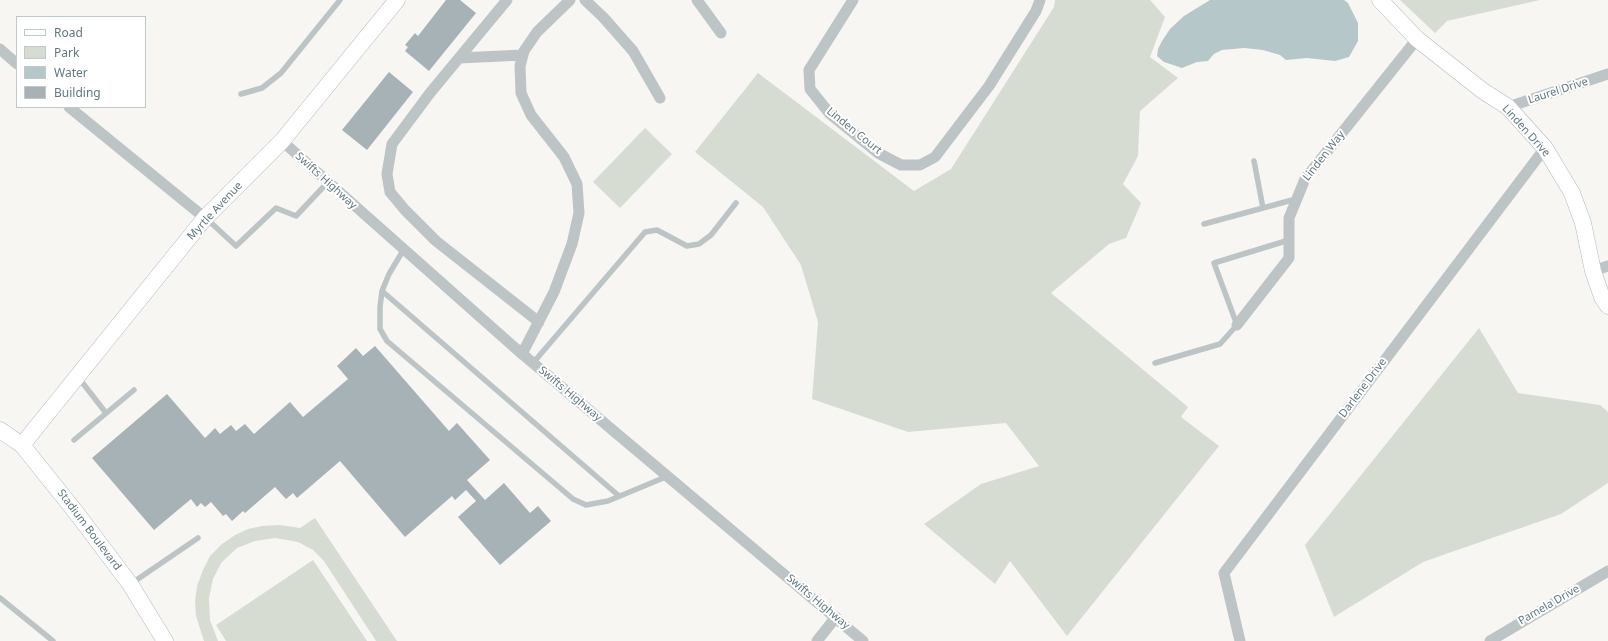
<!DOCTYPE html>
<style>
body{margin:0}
#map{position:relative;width:1608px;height:641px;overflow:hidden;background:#f7f6f3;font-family:"Noto Sans",sans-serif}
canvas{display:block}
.legend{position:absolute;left:16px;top:16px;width:130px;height:92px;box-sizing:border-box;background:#fff;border:1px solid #bfc9cc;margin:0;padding:5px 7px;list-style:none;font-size:12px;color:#607880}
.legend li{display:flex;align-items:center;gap:8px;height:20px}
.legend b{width:20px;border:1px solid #bfc9cc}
</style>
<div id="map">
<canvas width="1608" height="641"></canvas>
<ul class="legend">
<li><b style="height:5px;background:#fff"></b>Road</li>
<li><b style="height:11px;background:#d7dcd2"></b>Park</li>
<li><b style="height:11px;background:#b5c7c9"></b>Water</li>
<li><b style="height:11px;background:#a6b2b6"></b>Building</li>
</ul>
</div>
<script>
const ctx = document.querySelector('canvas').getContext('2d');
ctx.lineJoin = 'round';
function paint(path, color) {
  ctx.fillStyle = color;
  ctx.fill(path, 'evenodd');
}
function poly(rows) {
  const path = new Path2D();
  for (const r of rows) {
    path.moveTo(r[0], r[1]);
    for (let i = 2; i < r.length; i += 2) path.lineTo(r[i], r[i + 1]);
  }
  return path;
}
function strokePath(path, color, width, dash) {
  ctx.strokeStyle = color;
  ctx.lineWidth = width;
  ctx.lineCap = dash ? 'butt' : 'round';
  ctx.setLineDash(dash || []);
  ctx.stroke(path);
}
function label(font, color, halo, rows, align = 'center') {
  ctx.font = font + ' "Noto Sans",sans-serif';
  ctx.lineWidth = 4;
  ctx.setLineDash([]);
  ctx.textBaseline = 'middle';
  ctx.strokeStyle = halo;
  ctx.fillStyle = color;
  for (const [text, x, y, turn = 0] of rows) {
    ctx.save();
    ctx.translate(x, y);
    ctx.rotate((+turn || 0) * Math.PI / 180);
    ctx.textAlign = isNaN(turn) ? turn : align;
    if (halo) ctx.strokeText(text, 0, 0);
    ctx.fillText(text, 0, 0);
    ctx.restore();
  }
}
paint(poly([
 [1055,0,1150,0,1165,17,1150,57,1178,78,1140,111,1138,156,1123,184,1141,203,1126,238,1109,244,1051,293,1188,407,1181,417,1219,446,1067,636,1010,561,995,584,924,524,981,484,1039,466,1006,423,908,432,812,399,818,322,801,265,763,207,695,152,758,73,914,191,951,169,1054,7],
 [1400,0,1540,0,1447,21,1435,33],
 [645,128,672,154,620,208,593,182],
 [1479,328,1518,393,1600,405,1608,412,1608,483,1561,514,1423,562,1334,617,1305,545],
 [315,518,397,641,376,641,324,561,313,550,298,542,275,538,255,541,237,548,221,563,213,579,209,598,210,620,218,641,204,641,196,616,195,602,197,586,203,570,210,556,222,544,235,535,248,529,262,526,280,525,300,528],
 [313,560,367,641,226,641,216,625]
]), '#d7dcd2');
paint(poly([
 [1210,0,1344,0,1348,3,1358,23,1358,41,1349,57,1335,61,1307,58,1286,60,1280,55,1263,50,1244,48,1222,50,1214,54,1208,61,1197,62,1182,68,1164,62,1157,56,1158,49,1162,41,1170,29,1184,16]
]), '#b5c7c9');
paint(poly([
 [446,0,460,0,476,13,429,71,405,51,408,47,405,45,415,33,418,36],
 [389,72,413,92,367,150,342,130],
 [375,346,449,431,457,423,490,460,467,480,485,500,504,483,530,513,538,506,551,521,500,565,458,517,476,501,466,490,455,500,452,496,405,537,340,461,297,498,293,493,286,499,275,487,245,513,243,511,232,521,226,514,223,516,211,502,205,507,201,503,197,507,191,499,154,530,92,458,167,394,205,438,215,428,220,434,231,425,236,431,245,424,254,434,290,402,303,417,348,379,337,366,356,348,363,356]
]), '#a6b2b6');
const secondary = poly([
 [1380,0,1417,39,1483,91,1508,107,1545,148,1572,193,1583,223,1593,271,1602,297,1608,306],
 [0,430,22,445,78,515,130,584,165,641],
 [22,445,205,218,282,141,397,0]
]);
strokePath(secondary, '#b1babd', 17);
strokePath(poly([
 [241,94,262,88,281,73,340,0],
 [1254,161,1263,208],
 [207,219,236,246,276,208,296,216,328,182],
 [1204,224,1296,199],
 [404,249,389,274,382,291,380,307,380,329,387,341,447,392,573,499,586,505,608,501,668,476],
 [382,291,619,496],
 [533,363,645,232,657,230,687,246,699,244,711,235,736,203],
 [1155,363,1220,344,1237,325,1214,263,1289,240],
 [78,377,106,413],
 [74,440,134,390],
 [132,583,198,538],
 [0,598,53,641]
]), '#bdc4c6', 5.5);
strokePath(poly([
 [507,0,430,93,392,144,387,174,390,192,405,210,436,241,539,322],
 [585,0,603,17,633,51,660,98],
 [697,0,721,33],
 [853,0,809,70,810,89,830,114,878,153,901,165,920,165,935,157,989,86,1036,11,1040,0],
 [0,49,17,64],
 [459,58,523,55],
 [69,107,205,218],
 [1508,107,1608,74],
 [282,141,514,347,863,641],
 [1593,271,1608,266],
 [1237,325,1289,258,1289,218,1305,179,1417,39],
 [522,354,554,292,572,244,579,213,577,184,564,157,531,115,521,93,520,66,524,51,537,32,570,0],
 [817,641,836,617],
 [1240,641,1224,573,1545,148],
 [1490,641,1608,571]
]), '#bdc4c6', 11);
strokePath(secondary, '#fff', 16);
label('11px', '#607880', '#fff', [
 ["Laurel Drive",1558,91,-18],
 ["Linden Court",854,131,39],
 ["Linden Drive",1526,131,48],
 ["Linden Way",1324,156,-52],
 ["Swifts Highway",326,181,42],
 ["Myrtle Avenue",215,211,-47],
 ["Darlene Drive",1363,388,-53],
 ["Swifts Highway",570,394,40],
 ["Stadium Boulevard",89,530,53],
 ["Swifts Highway",818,602,40],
 ["Pamela Drive",1549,605,-30]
]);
</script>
